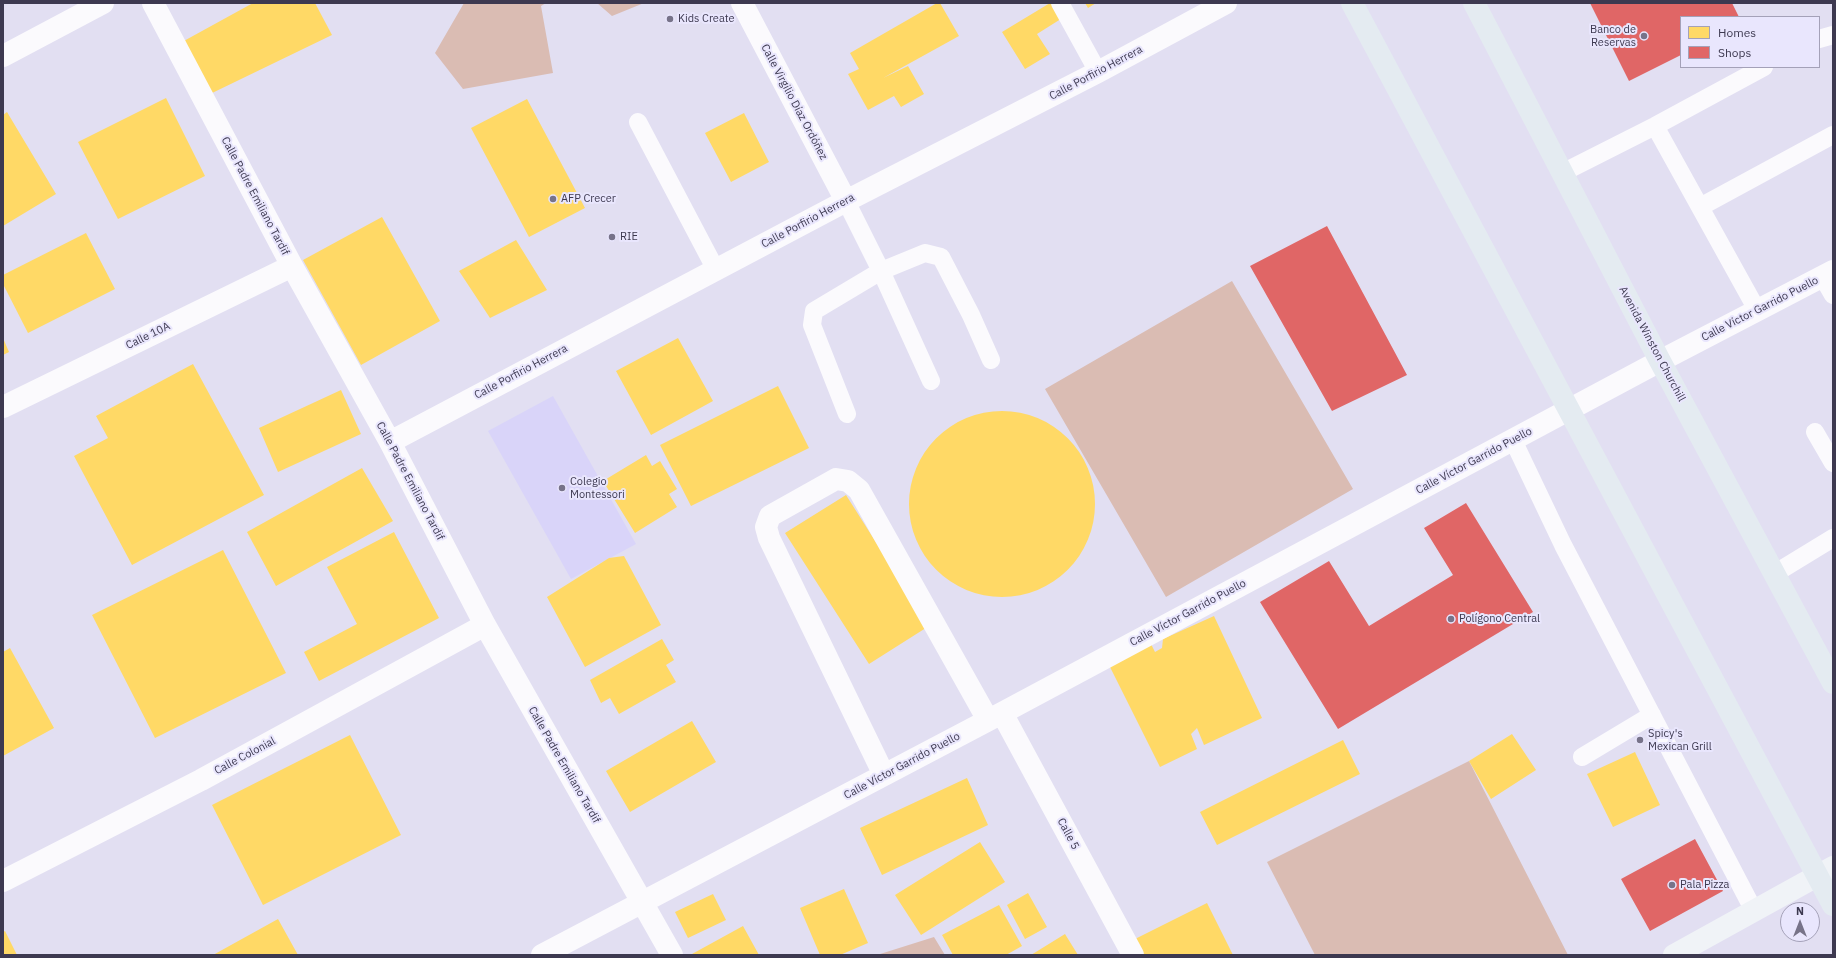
<!DOCTYPE html>
<meta charset="utf-8">
<style>
body{margin:0}
#map{position:relative;width:1836px;height:958px;overflow:hidden;background:#e2dff2;font-family:"IBM Plex Sans",sans-serif}
canvas{display:block}
.frame{position:absolute;inset:0;border:4px solid #3d3950;pointer-events:none}
.legend{position:absolute;left:1680px;top:16px;width:140px;height:52px;box-sizing:border-box;background:#e9e6fd;border:1px solid #a4a1b8;margin:0;padding:5px 7px;list-style:none;font-size:12px;color:#3d3950}
.legend li{display:flex;align-items:center;gap:8px;height:20px}
.legend b{width:20px;border:1px solid #a4a1b8}
.north{position:absolute;left:1780px;top:902px;width:40px;height:40px;box-sizing:border-box;background:#e9e6fd;border:1px solid #a4a1b8;border-radius:50%;rotate:0deg;font-size:11px;font-weight:700;line-height:16px;text-align:center;color:#3d3950}
.north::after{content:'';display:block;margin:auto;width:14px;height:18px;background:#777389;clip-path:polygon(50% 0,100% 100%,50% 72%,0 100%)}
</style>
<div id="map">
<canvas width="1836" height="958"></canvas>
<div class="frame"></div>
<ul class="legend">
<li><b style="height:11px;background:#ffd966"></b>Homes</li>
<li><b style="height:11px;background:#e06666"></b>Shops</li>
</ul>
<div class="north">N</div>
</div>
<script>
const ctx = document.querySelector('canvas').getContext('2d');
ctx.lineJoin = 'round';
function paint(path, color) {
  ctx.fillStyle = color;
  ctx.fill(path, 'evenodd');
}
function poly(rows) {
  const path = new Path2D();
  for (const r of rows) {
    if (r.length === 3) {
      path.moveTo(r[0] + r[2], r[1]);
      path.arc(r[0], r[1], r[2], 0, 2 * Math.PI);
      continue;
    }
    path.moveTo(r[0], r[1]);
    for (let i = 2; i < r.length; i += 2) path.lineTo(r[i], r[i + 1]);
  }
  return path;
}
function strokePath(path, color, width, dash) {
  ctx.strokeStyle = color;
  ctx.lineWidth = width;
  ctx.lineCap = dash ? 'butt' : 'round';
  ctx.setLineDash(dash || []);
  ctx.stroke(path);
}
function label(font, color, halo, rows, align = 'center') {
  ctx.font = font + ' "IBM Plex Sans",sans-serif';
  ctx.lineWidth = 4;
  ctx.setLineDash([]);
  ctx.textBaseline = 'middle';
  ctx.strokeStyle = halo;
  ctx.fillStyle = color;
  for (const [text, x, y, turn = 0] of rows) {
    ctx.save();
    ctx.translate(x, y);
    ctx.rotate((+turn || 0) * Math.PI / 180);
    ctx.textAlign = isNaN(turn) ? turn : align;
    if (halo) ctx.strokeText(text, 0, 0);
    ctx.fillText(text, 0, 0);
    ctx.restore();
  }
}
paint(poly([
 [553,396,636,544,571,579,488,431]
]), '#d9d4f9');
paint(poly([
 [464,3,546,3,541,6,553,73,463,89,435,53],
 [597,3,644,3,612,16],
 [1232,281,1353,489,1166,597,1045,389],
 [1469,761,1568,955,1315,955,1267,862],
 [934,937,945,955,877,955]
]), '#dabcb3');
paint(poly([
 [253,3,315,3,332,35,208,95,182,42],
 [937,3,940,3,959,36,883,78,908,66,924,94,901,107,894,96,868,110,848,74,859,69,850,53],
 [1050,3,1056,3,1064,17,1037,34,1050,54,1025,69,1002,32],
 [1085,3,1096,3,1088,8],
 [166,98,205,176,118,219,78,142],
 [527,99,585,208,529,237,471,128],
 [7,112,56,194,3,226,3,115],
 [744,113,769,162,731,182,705,133],
 [382,217,440,321,361,365,303,260],
 [86,233,115,289,28,333,3,284,3,275],
 [516,240,547,290,490,318,459,271],
 [3,338,9,352,3,355],
 [678,338,713,401,651,435,616,371],
 [193,364,264,495,132,565,74,456,108,438,96,416],
 [778,386,809,448,691,506,660,445],
 [341,390,361,434,278,472,259,428],
 [1002,504,93],
 [646,455,652,466,660,461,677,489,669,494,677,507,635,533,603,481],
 [362,468,393,521,276,586,247,532],
 [846,495,929,626,869,664,785,533],
 [394,532,439,618,319,681,304,652,357,624,327,567],
 [223,550,286,673,155,738,92,615],
 [624,556,661,625,585,667,547,597,609,558],
 [1214,616,1262,718,1204,745,1197,728,1191,734,1197,749,1160,767,1109,665,1151,644,1155,652,1162,648,1163,639],
 [662,639,674,660,666,665,676,682,619,714,610,698,601,703,590,680],
 [10,648,54,728,3,756,3,652],
 [692,721,716,762,630,812,606,771],
 [1512,734,1536,770,1491,799,1469,761],
 [350,735,401,835,263,905,212,805],
 [1343,740,1360,774,1217,845,1200,812],
 [1635,752,1660,805,1613,827,1587,774],
 [967,778,988,825,882,875,860,828],
 [980,842,1005,882,921,935,895,895],
 [844,889,868,943,840,955,820,955,800,908],
 [1028,893,1047,927,1025,939,1007,905],
 [713,894,726,920,688,938,675,912],
 [1207,903,1233,955,1143,955,1135,939],
 [999,905,1022,946,1006,955,953,955,942,935],
 [278,919,298,955,213,955],
 [743,926,759,955,693,955,692,954],
 [5,931,17,955,3,955,3,932],
 [1065,934,1078,955,1031,955]
]), '#ffd966');
paint(poly([
 [1590,3,1732,3,1739,17,1681,17,1681,55,1629,81],
 [1327,226,1407,375,1332,411,1250,266],
 [1466,503,1533,612,1338,729,1260,602,1329,561,1369,626,1453,575,1424,528],
 [1695,839,1723,891,1650,931,1621,879]
]), '#e06666');
strokePath(poly([
 [1060,3,1098,72],
 [1819,39,1833,35],
 [638,122,716,270],
 [1655,126,1757,310],
 [1562,173,1655,126,1764,67],
 [846,201,881,271,931,381],
 [1700,207,1833,135],
 [1822,276,1833,295],
 [847,414,812,325,814,311,881,271,925,253,941,257,971,315,991,360],
 [1815,432,1833,463],
 [1513,440,1563,545,1754,911],
 [1774,574,1833,538],
 [1582,757,1652,715]
]), '#fbfafd', 18);
strokePath(poly([
 [153,3,292,266,390,442,485,625,672,955],
 [742,3,846,201],
 [3,56,103,3],
 [3,407,292,266],
 [390,442,846,201,1098,72,1226,3],
 [1002,713,1133,955],
 [884,775,769,538,766,527,770,516,836,479,848,481,859,490,988,720],
 [3,881,201,780,485,625],
 [542,955,1002,713,1660,361,1833,271]
]), '#fbfafd', 22);
strokePath(poly([
 [1674,955,1833,867]
]), '#f0f3f7', 22);
strokePath(poly([
 [1352,3,1833,905],
 [1474,3,1660,361,1833,683]
]), '#e4ebf1', 22);
for (const [x, y, r, color] of [
 [670,19,4,"#777389"],
 [1644,36,4,"#777389"],
 [553,199,4,"#777389"],
 [612,237,4,"#777389"],
 [562,488,4,"#777389"],
 [1451,619,4,"#777389"],
 [1640,740,4,"#777389"],
 [1672,885,4,"#777389"]
]) {
  const dot = new Path2D();
  dot.arc(x, y, r, 0, 2 * Math.PI);
  ctx.fillStyle = color;
  ctx.fill(dot);
  strokePath(dot, '#e9e6fd', 1.5);
}
label('11px', '#3d3950', '#e9e6fd', [
 ["Kids Create",678,19],
 ["Banco de",1636,30,"right"],
 ["Reservas",1636,43,"right"],
 ["AFP Crecer",561,199],
 ["RIE",620,237],
 ["Colegio",570,482],
 ["Montessori",570,495],
 ["Polígono Central",1459,619],
 ["Spicy's",1648,734],
 ["Mexican Grill",1648,747],
 ["Pala Pizza",1680,885]
], 'left');
label('11px', '#3d3950', '#e9e6fd', [
 ["Calle Porfirio Herrera",1096,73,-28],
 ["Calle Virgilio Díaz Ordóñez",794,102,62],
 ["Calle Padre Emiliano Tardif",255,196,62],
 ["Calle Porfirio Herrera",808,221,-28],
 ["Calle Víctor Garrido Puello",1760,309,-27],
 ["Calle 10A",148,336,-26],
 ["Avenida Winston Churchill",1652,344,62],
 ["Calle Porfirio Herrera",521,372,-28],
 ["Calle Víctor Garrido Puello",1474,461,-28],
 ["Calle Padre Emiliano Tardif",410,481,62],
 ["Calle Víctor Garrido Puello",1188,613,-28],
 ["Calle Colonial",245,756,-28],
 ["Calle Padre Emiliano Tardif",564,765,60],
 ["Calle Víctor Garrido Puello",902,766,-28],
 ["Calle 5",1068,834,62]
]);
</script>
